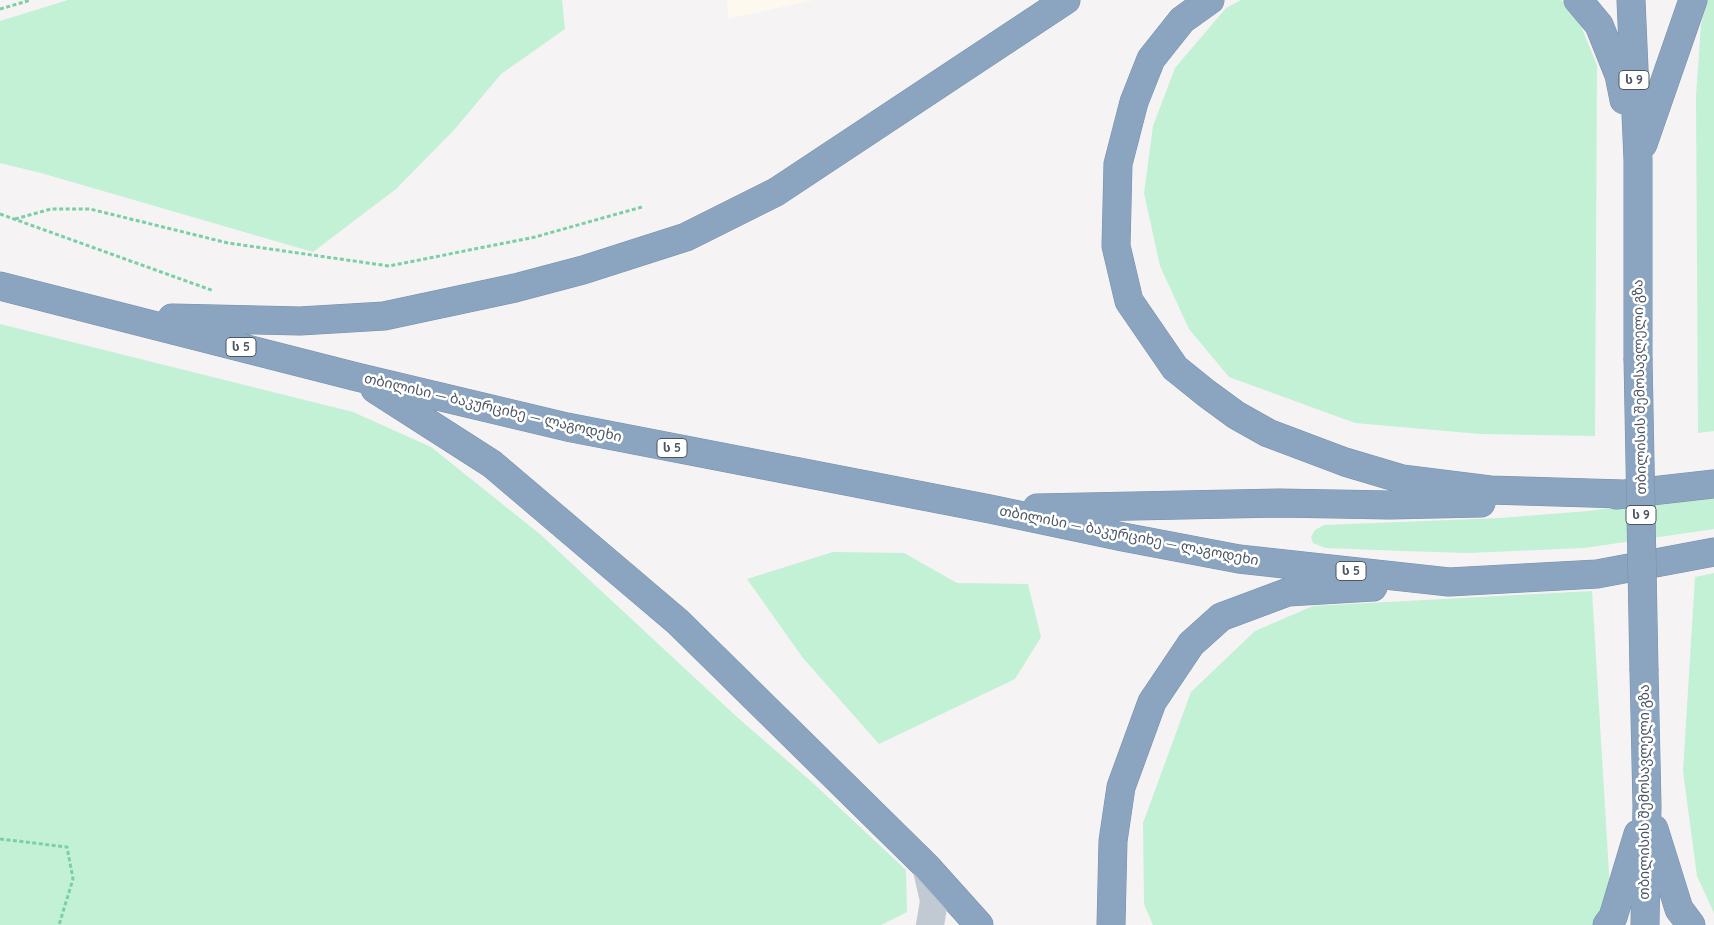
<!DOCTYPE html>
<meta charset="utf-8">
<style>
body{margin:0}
canvas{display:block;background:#f5f3f3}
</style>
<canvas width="1714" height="925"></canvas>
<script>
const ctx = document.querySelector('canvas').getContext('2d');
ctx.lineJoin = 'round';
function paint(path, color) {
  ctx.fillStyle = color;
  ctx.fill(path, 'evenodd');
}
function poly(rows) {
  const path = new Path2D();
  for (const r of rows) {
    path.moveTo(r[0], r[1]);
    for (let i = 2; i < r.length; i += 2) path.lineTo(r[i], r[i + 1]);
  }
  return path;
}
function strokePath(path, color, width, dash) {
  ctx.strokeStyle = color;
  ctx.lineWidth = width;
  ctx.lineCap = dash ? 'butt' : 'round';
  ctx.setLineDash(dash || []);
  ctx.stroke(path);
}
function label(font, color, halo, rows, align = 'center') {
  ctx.font = font + ' Quicksand,"Noto Sans Georgian",sans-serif';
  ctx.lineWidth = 5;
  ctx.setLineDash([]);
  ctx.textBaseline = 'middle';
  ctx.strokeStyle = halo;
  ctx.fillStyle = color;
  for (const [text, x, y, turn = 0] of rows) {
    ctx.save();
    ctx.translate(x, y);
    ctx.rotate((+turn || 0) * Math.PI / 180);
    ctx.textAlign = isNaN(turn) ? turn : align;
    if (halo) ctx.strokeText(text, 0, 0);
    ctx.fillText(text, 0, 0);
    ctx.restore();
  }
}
paint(poly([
 [727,0,814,0,728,19]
]), '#fdf9ef');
paint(poly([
 [68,0,562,0,565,29,501,74,454,130,396,189,313,252,41,173,0,163,0,21],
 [1241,0,1561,0,1576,14,1597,65,1595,436,1480,434,1355,423,1229,377,1189,329,1160,266,1144,193,1153,126,1175,68,1226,8],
 [1707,0,1714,0,1714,431,1698,433,1696,96,1701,25],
 [0,324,353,412,431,447,541,535,738,718,813,783,906,870,907,912,881,925,0,925],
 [1714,494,1714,529,1584,548,1468,553,1403,551,1325,548,1313,543,1311,537,1315,530,1324,525,1500,518,1588,511],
 [833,552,904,553,957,583,1028,584,1041,637,1015,679,879,744,803,658,747,579],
 [1714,573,1714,913,1697,876,1683,771,1695,577],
 [1592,591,1610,890,1596,925,1153,925,1144,904,1143,823,1191,692,1255,631,1313,606]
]), '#c3f1d5');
const highway = poly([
 [1210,0,1182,20,1151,59,1134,102,1118,164,1116,246,1129,301,1175,368,1206,393,1236,415,1268,433,1345,462,1402,479,1490,490,1623,494],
 [1578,0,1599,25,1619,75,1624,100],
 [1631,0,1638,160,1638,358],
 [1643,144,1693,0],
 [0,286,357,377,567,427,990,509,1123,537,1239,559,1449,582,1597,574,1714,552],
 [172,318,300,321,384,316,515,288,583,270,686,237,776,192,1066,0],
 [375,389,492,464,678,622,926,866,979,925],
 [1616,495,1714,484],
 [1037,508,1279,503,1390,505,1481,503],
 [1644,671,1647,806,1645,925],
 [1654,829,1679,909,1691,925],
 [1111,925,1113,841,1121,787,1152,702,1191,644,1221,617,1288,592,1373,587],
 [1607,925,1613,917,1638,834]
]);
strokePath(highway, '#7690ad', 29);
strokePath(poly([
 [0,9,31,0],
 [0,214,214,291],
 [15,219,51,209,90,209,228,243,389,266,535,237,642,207],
 [0,839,67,847,73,879,59,925]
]), '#7ad0a6', 3, [4, 2.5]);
strokePath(poly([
 [926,866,934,901,930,925]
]), '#c1cad2', 28);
strokePath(highway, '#8ba5c1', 28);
const highwayBridge = poly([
 [1638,358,1644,671]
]);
strokePath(highwayBridge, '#7690ad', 29, []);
strokePath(highwayBridge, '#8ba5c1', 28);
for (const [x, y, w] of [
 [1634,80,30],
 [241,347,30],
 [672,448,30],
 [1641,515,30],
 [1351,571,30]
]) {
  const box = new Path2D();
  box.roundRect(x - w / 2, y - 9.5, w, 19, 4);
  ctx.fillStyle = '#fff';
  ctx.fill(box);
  strokePath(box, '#4a5661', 1);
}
label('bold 12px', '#4a5661', null, [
 ["ს 9",1634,80],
 ["ს 5",241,347],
 ["ს 5",672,448],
 ["ს 9",1641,515],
 ["ს 5",1351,571]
]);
label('14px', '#4a5661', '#fff', [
 ["თბილისის შემოსავლელი გზა",1640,387,-91],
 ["თბილისი — ბაკურციხე — ლაგოდეხი",493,408,13],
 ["თბილისი — ბაკურციხე — ლაგოდეხი",1129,536,11],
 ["თბილისის შემოსავლელი გზა",1645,792,-90]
]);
</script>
